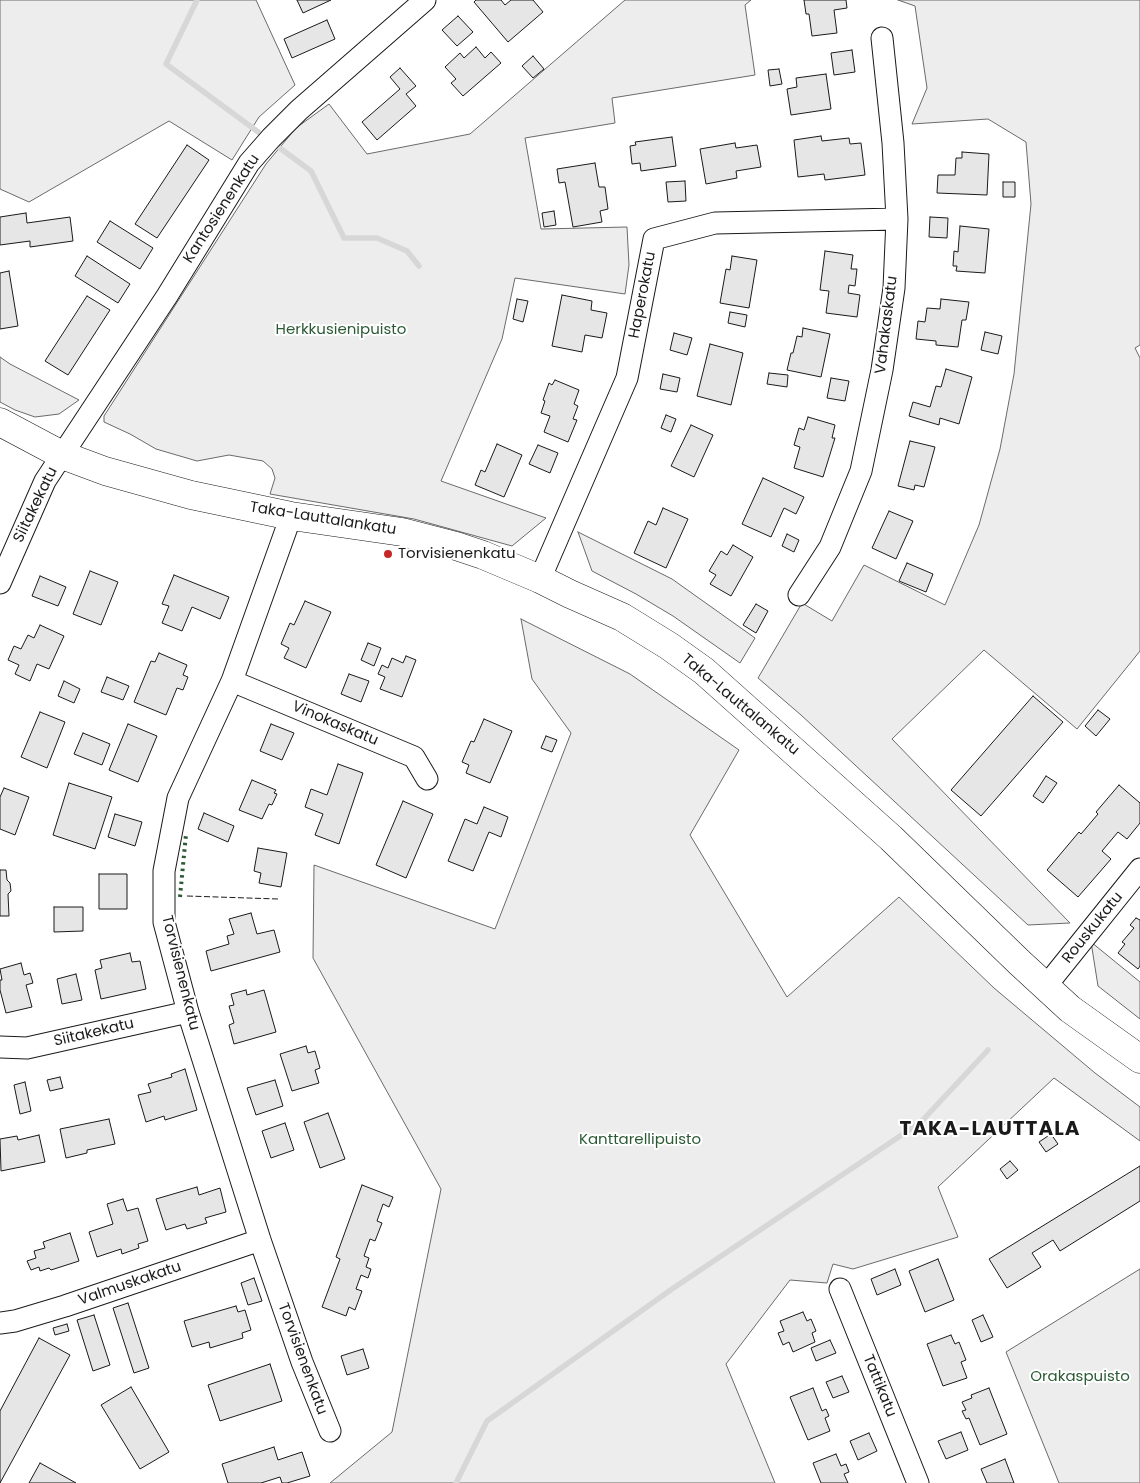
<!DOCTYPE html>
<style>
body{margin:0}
canvas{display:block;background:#fff}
</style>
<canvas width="1140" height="1483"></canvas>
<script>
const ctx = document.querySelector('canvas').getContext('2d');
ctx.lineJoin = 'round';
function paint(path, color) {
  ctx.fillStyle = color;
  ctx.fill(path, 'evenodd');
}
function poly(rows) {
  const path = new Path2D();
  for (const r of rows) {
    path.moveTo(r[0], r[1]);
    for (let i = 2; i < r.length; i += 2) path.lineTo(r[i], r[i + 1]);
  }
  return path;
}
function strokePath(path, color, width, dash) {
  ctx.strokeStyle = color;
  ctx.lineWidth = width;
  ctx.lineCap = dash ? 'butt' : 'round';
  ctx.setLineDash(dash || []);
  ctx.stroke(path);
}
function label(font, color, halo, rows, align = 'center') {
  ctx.font = font + ' Poppins,sans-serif';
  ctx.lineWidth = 4;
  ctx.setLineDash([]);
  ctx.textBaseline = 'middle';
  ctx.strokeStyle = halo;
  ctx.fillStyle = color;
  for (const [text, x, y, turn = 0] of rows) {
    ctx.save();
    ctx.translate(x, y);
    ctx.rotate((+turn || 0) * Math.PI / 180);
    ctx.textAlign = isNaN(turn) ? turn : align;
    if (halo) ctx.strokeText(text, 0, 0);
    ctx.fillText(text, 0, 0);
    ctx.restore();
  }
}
const built = poly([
 [0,0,256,0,295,85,259,117,232,160,169,121,29,202,0,189,0,0],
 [625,0,751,0,745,5,755,75,612,98,615,123,525,138,541,229,627,227,629,265,625,294,515,278,502,339,441,481,546,518,512,546,414,519,270,494,275,478,272,469,263,461,229,455,197,461,156,449,130,434,104,422,104,416,266,164,296,128,329,104,367,154,470,134,625,0],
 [898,0,1140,0,1140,345,1135,348,1140,358,1140,651,1077,729,984,650,892,739,1070,923,1028,925,801,715,758,678,802,603,832,621,864,565,945,605,979,525,1000,449,1014,374,1031,204,1026,142,988,119,912,124,927,88,915,6,898,0],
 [0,357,10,364,79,400,59,414,35,417,15,410,0,402,0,357],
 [578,532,672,579,755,638,740,663,673,616,636,594,592,571,578,532],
 [521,619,630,674,739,750,690,835,787,997,899,897,994,988,1095,1073,1140,1107,1140,1141,1054,1078,938,1187,958,1237,853,1269,833,1264,827,1283,790,1280,726,1364,775,1483,330,1483,392,1432,441,1189,313,958,314,865,495,929,571,733,532,679,521,619],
 [1091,942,1140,982,1140,1019,1098,986,1091,942],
 [1140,1269,1140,1483,1059,1483,1006,1352,1140,1269]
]);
paint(built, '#ededed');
strokePath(built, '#6a6a6a', 1);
strokePath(poly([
 [197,0,166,64,311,171,344,238,377,238,407,251,419,266],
 [456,1483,487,1421,672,1289,921,1122,988,1050]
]), '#d7d7d7', 5.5);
const building = poly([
 [297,0,331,0,303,13,297,0],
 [476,0,501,0,505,5,511,0,533,0,543,12,508,42,474,2,476,0],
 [804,0,846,0,847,8,834,10,837,33,812,36,809,14,806,14,804,0],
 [458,16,473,32,457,46,442,30,458,16],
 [327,20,335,39,292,58,284,39,327,20],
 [476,47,485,58,491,52,501,63,463,96,451,83,456,79,445,67,460,53,464,58,476,47],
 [852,50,855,72,834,75,831,53,852,50],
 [533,56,544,69,533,78,522,66,533,56],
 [400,68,416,86,406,94,416,106,377,140,362,122,400,89,390,77,400,68],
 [779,69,782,84,770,86,768,70,779,69],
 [826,74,831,109,791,115,787,89,797,87,796,78,826,74],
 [821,136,822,141,849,138,850,144,861,143,865,175,825,180,824,174,798,177,794,140,821,136],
 [672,137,676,166,641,171,640,163,632,164,630,146,636,145,635,142,672,137],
 [735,143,736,148,757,145,761,167,736,171,737,178,706,184,700,149,735,143],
 [187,145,209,160,157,238,135,224,187,145],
 [962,152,989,154,987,195,937,193,938,175,955,175,956,158,962,158,962,152],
 [595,163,599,187,605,187,608,209,600,211,602,222,573,227,565,182,559,183,557,169,595,163],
 [685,181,686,201,668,202,666,182,685,181],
 [1003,182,1015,182,1015,197,1003,197,1003,182],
 [554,211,556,225,544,227,542,213,554,211],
 [26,213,27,223,70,217,73,241,30,247,30,241,0,245,0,217,26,213],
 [930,217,948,218,947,238,929,237,930,217],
 [110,221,153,248,140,269,97,242,110,221],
 [960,226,989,229,985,273,956,271,957,266,953,266,954,251,958,252,960,226],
 [825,251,853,255,851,269,857,269,855,286,849,285,848,293,860,295,857,317,826,313,829,291,820,290,825,251],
 [87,256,130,284,118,303,75,276,87,256],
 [732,256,757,260,749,308,720,303,726,269,730,270,732,256],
 [9,271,18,326,0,329,0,273,9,271],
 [562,295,592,301,591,310,607,313,602,338,585,335,582,352,552,346,562,295],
 [87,296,110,310,68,375,45,361,87,296],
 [517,299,528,301,523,322,513,319,517,299],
 [941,299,969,302,966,320,962,320,958,347,936,345,936,341,916,339,918,321,925,322,927,308,940,309,941,299],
 [730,312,747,315,745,327,728,323,730,312],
 [803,328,830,334,821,377,787,370,791,353,793,353,797,336,802,337,803,328],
 [985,332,1002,336,998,354,981,350,985,332],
 [674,333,692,338,687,355,670,350,674,333],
 [710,344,743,353,731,405,697,396,710,344],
 [946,369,972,377,959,424,940,418,939,425,909,416,913,402,930,407,936,386,941,387,946,369],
 [769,373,788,375,787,387,767,384,769,373],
 [663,374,680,378,677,392,660,389,663,374],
 [831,378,849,381,845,401,827,398,831,378],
 [555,380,579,390,574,404,578,406,573,419,577,420,568,442,544,432,550,416,541,413,545,401,543,400,549,383,552,385,555,380],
 [666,415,676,419,671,432,661,428,666,415],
 [808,417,835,425,832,438,835,438,823,477,794,468,800,447,794,445,799,428,804,430,808,417],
 [691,425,713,435,694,477,671,466,691,425],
 [910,441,935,447,924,487,915,485,914,490,898,486,910,441],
 [497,444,522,455,504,497,475,485,481,470,485,472,497,444],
 [538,445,558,453,550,473,529,464,538,445],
 [763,478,804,497,796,514,784,508,771,537,742,524,763,478],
 [663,508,688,519,666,568,634,553,648,521,656,525,663,508],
 [889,511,913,521,896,559,872,548,889,511],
 [787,534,799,540,794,552,782,546,787,534],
 [733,545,753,557,731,596,710,584,716,575,709,571,721,551,727,555,733,545],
 [907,563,933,574,926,592,899,581,907,563],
 [90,571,118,582,101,625,73,614,90,571],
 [174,575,229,597,220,619,192,607,182,631,162,623,169,606,162,604,174,575],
 [40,576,66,587,58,606,32,596,40,576],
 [305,601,331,612,306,668,284,658,289,648,281,644,290,623,294,625,305,601],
 [756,604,768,611,756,633,743,625,756,604],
 [40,625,64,636,49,669,37,664,30,681,15,674,19,665,8,660,14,646,21,649,28,635,34,638,40,625],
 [368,643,381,648,374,666,361,660,368,643],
 [159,653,187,665,183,675,188,677,183,690,177,688,166,715,134,702,151,661,155,662,159,653],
 [406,656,416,660,402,697,380,689,385,677,378,674,382,665,388,668,392,658,403,663,406,656],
 [349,674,369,681,361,702,341,694,349,674],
 [107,677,129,686,123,700,101,692,107,677],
 [64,681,80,689,74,703,58,696,64,681],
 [1033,696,1063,722,981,816,951,790,1033,696],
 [1098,710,1110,719,1096,736,1085,726,1098,710],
 [40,712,65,722,47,768,21,757,40,712],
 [484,719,512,731,490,783,466,773,469,765,462,762,471,741,474,742,484,719],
 [128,724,157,736,138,782,109,770,128,724],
 [271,724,294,733,282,760,260,751,271,724],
 [83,733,110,744,102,765,74,754,83,733],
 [546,736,557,740,552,752,541,748,546,736],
 [338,764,363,773,339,844,315,835,323,814,305,807,311,789,327,795,338,764],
 [1046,776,1057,783,1043,803,1033,796,1046,776],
 [252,780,276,790,274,793,277,794,272,805,269,804,262,819,239,810,252,780],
 [69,783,112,797,95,849,53,835,69,783],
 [1119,785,1140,803,1140,823,1127,839,1118,832,1102,851,1111,859,1078,897,1047,870,1079,832,1081,834,1098,814,1096,812,1119,785],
 [4,788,29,797,15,835,0,829,0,797,4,788],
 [403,801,433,814,406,878,376,865,403,801],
 [484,807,508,817,501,837,489,832,473,871,448,861,465,819,477,824,484,807],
 [204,813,234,826,228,842,198,829,204,813],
 [115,814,142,822,135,846,108,837,115,814],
 [258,848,287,853,281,887,259,883,261,873,254,871,258,848],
 [0,870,6,870,7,880,10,883,11,891,8,894,9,916,0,916,0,870],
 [99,874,127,874,127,909,99,909,99,874],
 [54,907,83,907,83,931,54,932,54,907],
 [251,913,257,934,274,930,280,952,211,971,206,951,229,944,227,936,234,934,229,919,251,913],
 [1136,918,1140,920,1140,966,1138,969,1118,953,1125,944,1122,942,1134,928,1130,925,1136,918],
 [130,953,132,962,140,961,146,989,101,999,95,970,102,968,100,960,130,953],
 [21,963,24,975,30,973,33,983,26,985,32,1007,6,1013,0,990,0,980,2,980,0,969,21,963],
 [76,974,82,1000,62,1004,57,979,76,974],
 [246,990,247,995,264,990,276,1032,234,1044,229,1025,234,1023,229,1006,234,1005,231,994,246,990],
 [306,1046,308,1053,315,1051,320,1068,315,1070,319,1083,292,1091,280,1054,306,1046],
 [185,1069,197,1110,165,1120,164,1116,146,1122,138,1095,151,1092,148,1084,172,1077,171,1074,185,1069],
 [60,1077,63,1088,50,1091,47,1080,60,1077],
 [275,1080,283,1106,256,1115,247,1088,275,1080],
 [25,1082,31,1111,20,1114,14,1085,25,1082],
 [328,1113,345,1159,320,1168,304,1122,328,1113],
 [109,1119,115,1144,87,1150,87,1153,66,1158,60,1129,109,1119],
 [285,1123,294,1150,271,1158,262,1131,285,1123],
 [1051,1134,1058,1144,1046,1152,1039,1142,1051,1134],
 [39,1135,45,1162,1,1171,0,1139,17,1136,18,1140,39,1135],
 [1010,1161,1018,1170,1007,1179,1000,1169,1010,1161],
 [1140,1166,1140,1201,1060,1251,1053,1240,1032,1253,1041,1267,1007,1288,989,1259,1140,1166],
 [362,1185,393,1197,389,1207,383,1204,377,1221,382,1223,375,1241,370,1239,364,1256,369,1258,366,1267,371,1269,368,1278,361,1275,356,1289,362,1291,355,1310,349,1307,346,1316,322,1307,340,1259,336,1257,362,1185],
 [197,1187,199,1195,220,1188,226,1212,205,1218,207,1223,187,1229,185,1224,166,1230,156,1199,197,1187],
 [123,1199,127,1211,138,1208,148,1241,138,1244,139,1248,122,1254,121,1249,97,1257,89,1232,113,1224,107,1204,123,1199],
 [70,1233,79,1261,51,1270,49,1268,40,1271,39,1267,31,1270,27,1261,36,1258,34,1251,45,1248,43,1242,70,1233],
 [938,1259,954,1300,925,1312,909,1271,938,1259],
 [895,1269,901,1285,877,1295,871,1279,895,1269],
 [254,1278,262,1301,248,1305,241,1283,254,1278],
 [128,1303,149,1368,134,1373,113,1308,128,1303],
 [236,1306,238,1312,245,1310,251,1330,242,1333,243,1338,210,1348,209,1342,192,1347,184,1321,236,1306],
 [803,1312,807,1321,811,1319,816,1331,812,1333,815,1342,793,1352,789,1342,783,1345,778,1333,784,1331,780,1321,803,1312],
 [94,1315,110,1365,93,1371,77,1320,94,1315],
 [983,1315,993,1337,981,1342,972,1320,983,1315],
 [67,1324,69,1331,55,1335,53,1328,67,1324],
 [951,1335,955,1344,959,1342,966,1360,961,1362,967,1378,943,1386,927,1344,951,1335],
 [39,1338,70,1355,0,1483,0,1411,39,1338],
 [830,1340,836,1353,816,1361,811,1348,830,1340],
 [363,1349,369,1368,347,1375,341,1356,363,1349],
 [270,1364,282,1401,220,1421,208,1385,270,1364],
 [842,1376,849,1392,833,1398,826,1382,842,1376],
 [131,1387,169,1452,140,1469,101,1405,131,1387],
 [813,1388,822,1411,826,1409,829,1416,825,1418,830,1431,808,1440,790,1397,813,1388],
 [989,1388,1007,1434,980,1445,969,1418,966,1419,962,1411,966,1410,962,1402,972,1398,971,1395,989,1388],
 [961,1432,968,1450,946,1459,938,1441,961,1432],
 [869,1433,877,1451,858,1460,850,1441,869,1433],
 [274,1447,278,1460,302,1452,310,1476,287,1483,282,1483,280,1477,261,1483,228,1483,222,1464,274,1447],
 [836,1454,841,1466,846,1464,849,1472,844,1474,848,1483,821,1483,813,1463,836,1454],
 [1005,1459,1014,1483,987,1483,981,1469,1005,1459],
 [40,1463,76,1483,29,1483,40,1463]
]);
paint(building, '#e6e6e6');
strokePath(building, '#1a1a1a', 1);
const minor = poly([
 [291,516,232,681,178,798,164,871,164,922,188,1012,260,1240,302,1362,330,1431],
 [540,579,627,378,654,239,715,223,897,219],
 [0,583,45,481,167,296,249,163,271,138,299,110,425,0],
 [799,595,830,547,861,471,882,370,894,288,897,219,893,143,882,38],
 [232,681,414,757,427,779],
 [1046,986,1140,869],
 [0,1047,27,1048,188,1012],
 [840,1289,918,1483],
 [0,1323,15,1321,65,1306,260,1240]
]);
const major = poly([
 [0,422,62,455,105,471,191,495,291,516,402,532,456,546,483,555,540,579,570,594,622,617,669,646,704,671,891,838,1019,962,1070,1009,1140,1059]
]);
strokePath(minor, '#1a1a1a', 23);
strokePath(major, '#1a1a1a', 29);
strokePath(minor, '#fff', 21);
strokePath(major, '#fff', 28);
strokePath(poly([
 [180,897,186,834]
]), '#2b5a34', 4, [2.5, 4]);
strokePath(poly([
 [187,896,278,899]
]), '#1a1a1a', 1, [6, 2.5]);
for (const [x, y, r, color] of [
 [388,554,5,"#c62828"]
]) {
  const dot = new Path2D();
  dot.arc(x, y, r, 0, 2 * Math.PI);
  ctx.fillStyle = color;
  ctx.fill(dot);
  strokePath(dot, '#fff', 2);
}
label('15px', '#1a1a1a', '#fff', [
 ["Kantosienenkatu",222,209,-57],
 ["Haperokatu",643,295,-79],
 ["Vahakaskatu",887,325,-83],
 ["Siitakekatu",36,505,-64],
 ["Taka-Lauttalankatu",323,519,9],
 ["Taka-Lauttalankatu",740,705,40],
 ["Vinokaskatu",335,724,23],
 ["Rouskukatu",1093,928,-51],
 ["Torvisienenkatu",180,973,76],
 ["Siitakekatu",94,1033,-13],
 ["Valmuskakatu",130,1284,-19],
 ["Torvisienenkatu",302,1359,70],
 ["Tattikatu",879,1386,68]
]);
label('15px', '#2b5a34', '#fff', [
 ["Herkkusienipuisto",341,330],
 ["Kanttarellipuisto",640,1140],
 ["Orakaspuisto",1080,1377]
]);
label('15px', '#1a1a1a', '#fff', [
 ["Torvisienenkatu",398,554]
], 'left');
ctx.letterSpacing = '1px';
label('bold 20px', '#1a1a1a', '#fff', [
 ["TAKA-LAUTTALA",990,1130]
]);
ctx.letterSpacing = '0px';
</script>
